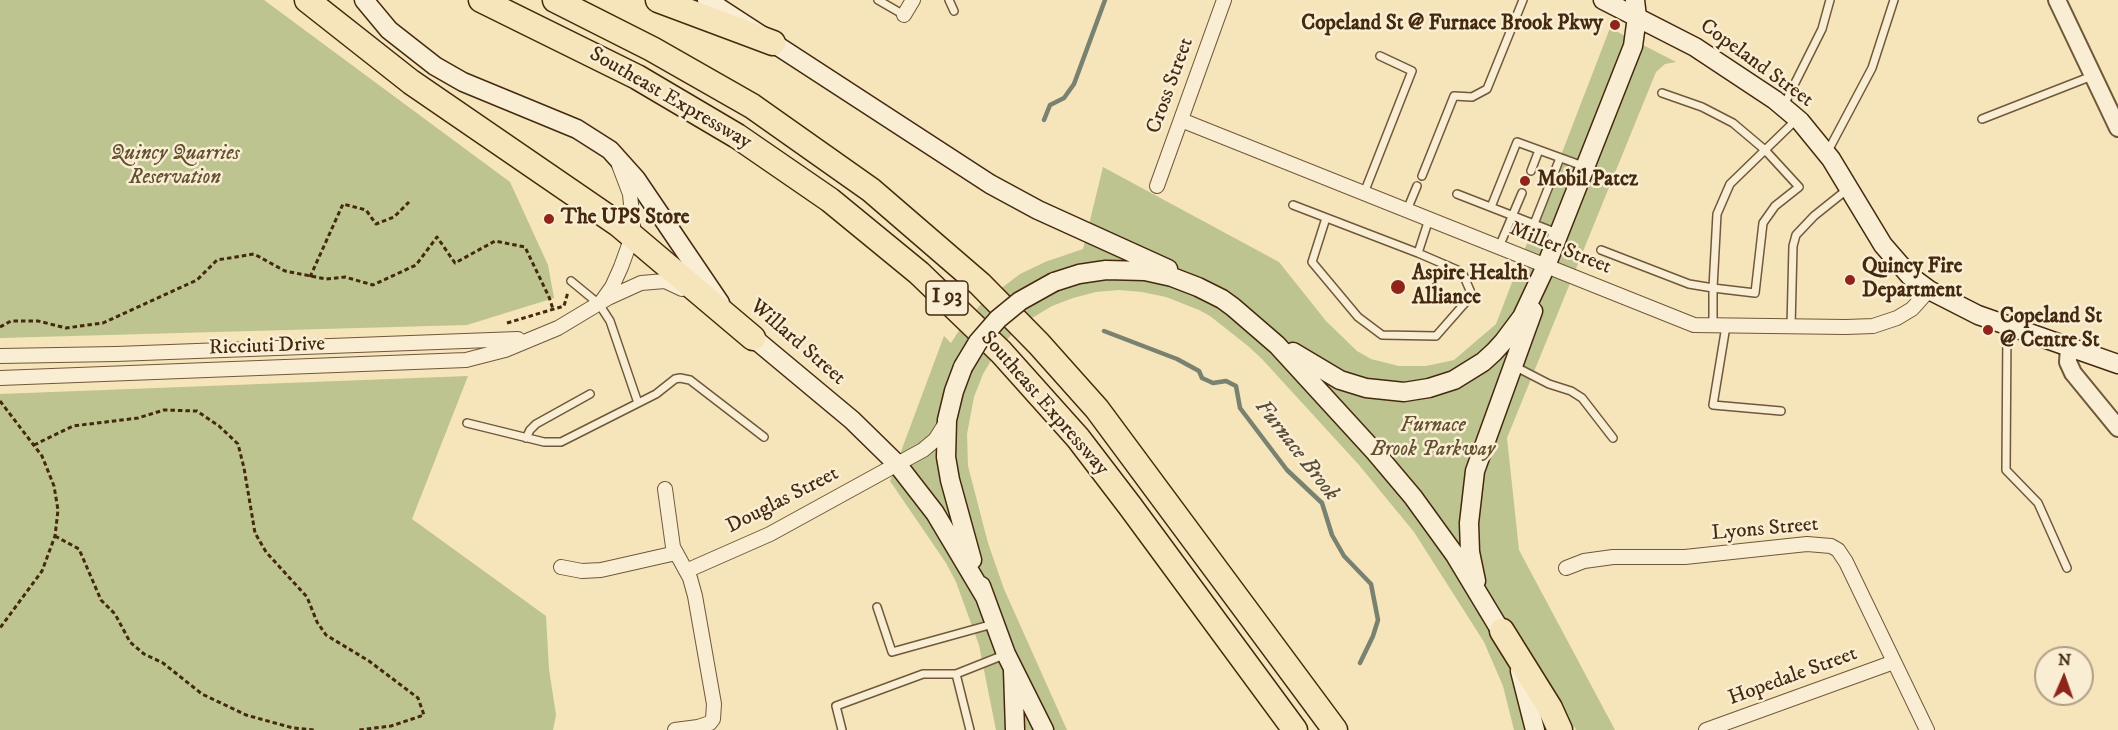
<!DOCTYPE html>
<style>
body{margin:0}
#map{position:relative;width:2118px;height:730px;overflow:hidden;background:#f6e4bb;font-family:"IM FELL DW Pica",serif}
canvas{display:block}
.north{position:absolute;left:2034px;top:646px;width:60px;height:60px;box-sizing:border-box;background:#f9edd3;border:2px solid #b19f85;border-radius:50%;rotate:2deg;font-size:16px;font-weight:700;line-height:24px;text-align:center;color:#44290f}
.north::after{content:'';display:block;margin:auto;width:21px;height:27px;background:#8f2418;clip-path:polygon(50% 0,100% 100%,50% 72%,0 100%)}
</style>
<div id="map">
<canvas width="2118" height="730"></canvas>
<div class="north">N</div>
</div>
<script>
const ctx = document.querySelector('canvas').getContext('2d');
ctx.lineJoin = 'round';
function paint(path, color) {
  ctx.fillStyle = color;
  ctx.fill(path, 'evenodd');
}
function poly(rows) {
  const path = new Path2D();
  for (const r of rows) {
    path.moveTo(r[0], r[1]);
    for (let i = 2; i < r.length; i += 2) path.lineTo(r[i], r[i + 1]);
  }
  return path;
}
function strokePath(path, color, width, dash) {
  ctx.strokeStyle = color;
  ctx.lineWidth = width;
  ctx.lineCap = dash ? 'butt' : 'round';
  ctx.setLineDash(dash || []);
  ctx.stroke(path);
}
function label(font, color, halo, rows, align = 'center') {
  ctx.font = font + ' "IM FELL DW Pica",serif';
  ctx.lineWidth = 5;
  ctx.setLineDash([]);
  ctx.textBaseline = 'middle';
  ctx.strokeStyle = halo;
  ctx.fillStyle = color;
  for (const [text, x, y, turn = 0] of rows) {
    ctx.save();
    ctx.translate(x, y);
    ctx.rotate((+turn || 0) * Math.PI / 180);
    ctx.textAlign = isNaN(turn) ? turn : align;
    if (halo) ctx.strokeText(text, 0, 0);
    ctx.fillText(text, 0, 0);
    ctx.restore();
  }
}
paint(poly([
 [0,0,264,0,510,182,548,265,554,298,467,325,0,338],
 [1610,28,1676,62,1665,64,1656,72,1507,438,1519,550,1615,730,1576,730,1575,727,1571,730,1514,730,1503,686,1484,642,1414,532,1359,465,1262,359,1248,346,1210,316,1199,310,1166,297,1142,292,1119,290,1096,292,1073,298,1052,306,1032,318,1012,334,995,354,983,374,974,397,967,434,968,466,988,543,1004,589,1067,730,996,730,979,645,956,582,946,563,890,481,944,336,951,343,960,329,982,303,1020,274,1045,262,1083,249,1103,167,1279,262,1326,321,1357,351,1371,359,1399,366,1426,366,1454,360,1496,324],
 [468,376,412,519,546,616,549,669,556,715,553,730,0,730,0,394]
]), '#bdc48f');
strokePath(poly([
 [1044,120,1050,105,1064,98,1074,84,1105,0],
 [1104,331,1177,359,1199,371,1202,378,1213,383,1226,381,1236,386,1240,408,1287,470,1322,503,1332,535,1344,556,1371,584,1378,620,1373,636,1360,663]
]), '#798271', 4.5);
const service = poly([
 [878,0,904,15],
 [949,0,954,11],
 [1662,93,1702,107,1733,123,1765,150,1799,187,1775,206,1763,223,1755,293,1713,288,1713,326],
 [1784,105,1822,29,1830,0],
 [1982,119,2092,76],
 [1828,151,1872,68,1894,0],
 [1531,171,1539,150],
 [1422,176,1454,96,1472,97,1487,89,1523,0],
 [1364,193,1412,71,1380,56],
 [1457,194,1557,233],
 [1293,205,1418,253,1429,219],
 [1491,207,1517,142,1583,166],
 [1407,210,1417,186],
 [1326,218,1312,262,1358,317,1382,335,1436,336,1472,295,1462,272,1418,253],
 [1534,224,1560,158],
 [1499,247,1522,193],
 [1601,250,1689,284,1713,288,1717,214,1730,184,1797,119],
 [571,281,599,304,610,321,638,403],
 [1726,326,1713,405,1781,411],
 [1791,327,1793,246,1796,235,1814,216,1849,188],
 [2007,328,2006,470,2038,503,2067,568],
 [1514,366,1549,384,1571,391,1582,398,1613,438],
 [467,423,544,442,561,442,656,394,675,379,680,378,690,380,764,437],
 [526,438,530,430,536,424,590,394],
 [877,607,892,652,993,624],
 [842,730,836,706,923,674,956,674],
 [970,730,956,674,1004,655]
]);
const minor = poly([
 [904,15,913,0],
 [1181,120,1694,325,1846,327,1873,326,1897,318,1912,309,1929,290],
 [1157,186,1224,0],
 [602,301,612,287,621,267,629,245,633,225,630,194,619,165],
 [0,356,116,354,518,339],
 [0,378,466,360,505,350,558,328,608,298,641,283,665,281,682,289],
 [665,489,673,547,690,578,695,596,714,704,713,719,710,723,698,727,675,730],
 [561,567,582,571,601,570,676,553],
 [1566,568,1584,561,1613,557,1685,557,1807,544,1831,546,1838,550,1846,562,1927,730],
 [686,571,770,534,923,450,935,440,947,421],
 [1706,730,1894,662]
]);
const tertiary = poly([
 [2057,0,2118,128],
 [2069,347,2068,362,2073,373,2118,428]
]);
const secondary = poly([
 [364,0,389,30,435,66,463,82,577,129,610,150,636,179,720,303],
 [707,0,990,184,1038,210,1168,269],
 [1603,0,1695,47,1775,100,1800,121,1831,159,1883,245,1910,276,1929,290,1978,315,2118,364],
 [1054,282,1079,274,1106,270,1145,271,1172,277,1198,287,1222,299,1233,307,1277,345,1375,452,1413,497,1455,555,1508,643],
 [744,330,852,420,897,464,935,513,985,597],
 [1293,352,1340,380,1366,388,1404,392,1429,388,1454,380,1483,362,1494,352,1504,341,1522,317,1546,266,1633,46,1637,17,1635,0],
 [963,367,954,391,947,420,946,457,950,480,972,560],
 [1476,581,1470,552,1469,523,1475,471,1533,311],
 [981,586,1006,654,1044,730],
 [1013,670,1015,730],
 [1520,671,1535,730]
]);
const motorway = poly([
 [307,0,411,82,618,224,753,338],
 [481,0,637,77,737,136,830,200,919,273,1001,352,1078,438,1130,506,1295,730],
 [555,0,652,49,752,106,871,190,980,284,1039,344,1097,409,1335,730],
 [658,0,773,43],
 [1502,631,1550,708,1560,730]
]);
strokePath(service, '#70583a', 10);
strokePath(minor, '#70583a', 16);
strokePath(tertiary, '#70583a', 20);
strokePath(secondary, '#44290f', 21);
strokePath(motorway, '#44290f', 27);
strokePath(poly([
 [310,277,343,204,366,210,376,224,394,217,409,202],
 [507,323,564,306,568,292],
 [0,327,11,321,38,321,66,328,103,323,197,280,217,260,254,254,285,271,326,279,345,277,373,285,416,265,437,237,455,263,495,241,525,247,549,297,553,309],
 [0,401,42,456,54,486,58,510,55,536,42,571,0,628],
 [34,445,73,426,138,418,164,410,197,411,219,426,238,444,244,468,255,533,266,552,307,597,317,622,326,635,369,661,418,698,424,715,391,726,359,730],
 [55,536,79,549,101,600,115,614,130,642,144,654,163,663,202,694,246,715,293,728,315,730]
]), '#44290f', 3, [4.5, 3]);
strokePath(service, '#f9edd3', 7);
strokePath(minor, '#f9edd3', 14);
strokePath(tertiary, '#f9edd3', 16);
strokePath(secondary, '#f9edd3', 18);
strokePath(motorway, '#f6e4bb', 24);
const secondaryBridge = poly([
 [963,367,978,342,998,319,1020,301,1054,282]
]);
strokePath(secondaryBridge, '#44290f', 21, []);
strokePath(secondaryBridge, '#f9edd3', 18);
for (const [x, y, r, color] of [
 [1615,25,6,"#8f2418"],
 [1525,181,6,"#8f2418"],
 [549,219,6,"#8f2418"],
 [1850,280,6,"#8f2418"],
 [1398,287,8,"#8f2418"],
 [1988,330,6,"#8f2418"]
]) {
  const dot = new Path2D();
  dot.arc(x, y, r, 0, 2 * Math.PI);
  ctx.fillStyle = color;
  ctx.fill(dot);
  strokePath(dot, '#f9edd3', 2);
}
for (const [x, y, w] of [
 [947,298,42]
]) {
  const box = new Path2D();
  box.roundRect(x - w / 2, y - 17, w, 34, 4.5);
  ctx.fillStyle = '#f9edd3';
  ctx.fill(box);
  strokePath(box, '#44290f', 1.5);
}
label('bold 20px', '#44290f', null, [
 ["I 93",947,298]
]);
label('bold 21px', '#44290f', '#f9edd3', [
 ["Copeland St @ Furnace Brook Pkwy",1603,25,"right"],
 ["Mobil Patcz",1537,181],
 ["The UPS Store",561,219],
 ["Quincy Fire",1862,268],
 ["Department",1862,292],
 ["Aspire Health",1412,275],
 ["Alliance",1412,299],
 ["Copeland St",2000,318],
 ["@ Centre St",2000,342]
], 'left');
label('21px', '#44290f', '#f9edd3', [
 ["Copeland Street",1756,64,36],
 ["Cross Street",1171,86,-70],
 ["Southeast Expressway",670,99,30],
 ["Miller Street",1560,249,22],
 ["Willard Street",797,343,41],
 ["Ricciuti Drive",267,347,-2],
 ["Southeast Expressway",1044,404,49],
 ["Douglas Street",783,501,-27],
 ["Lyons Street",1765,530,-5],
 ["Hopedale Street",1793,677,-20]
]);
label('italic 21px', '#62502f', '#f9edd3', [
 ["Quincy Quarries",175,155],
 ["Reservation",175,179],
 ["Furnace",1433,427],
 ["Brook Parkway",1433,451]
]);
label('italic 22px', '#5a4e38', '#f9edd3', [
 ["Furnace Brook",1296,451,52]
]);
</script>
